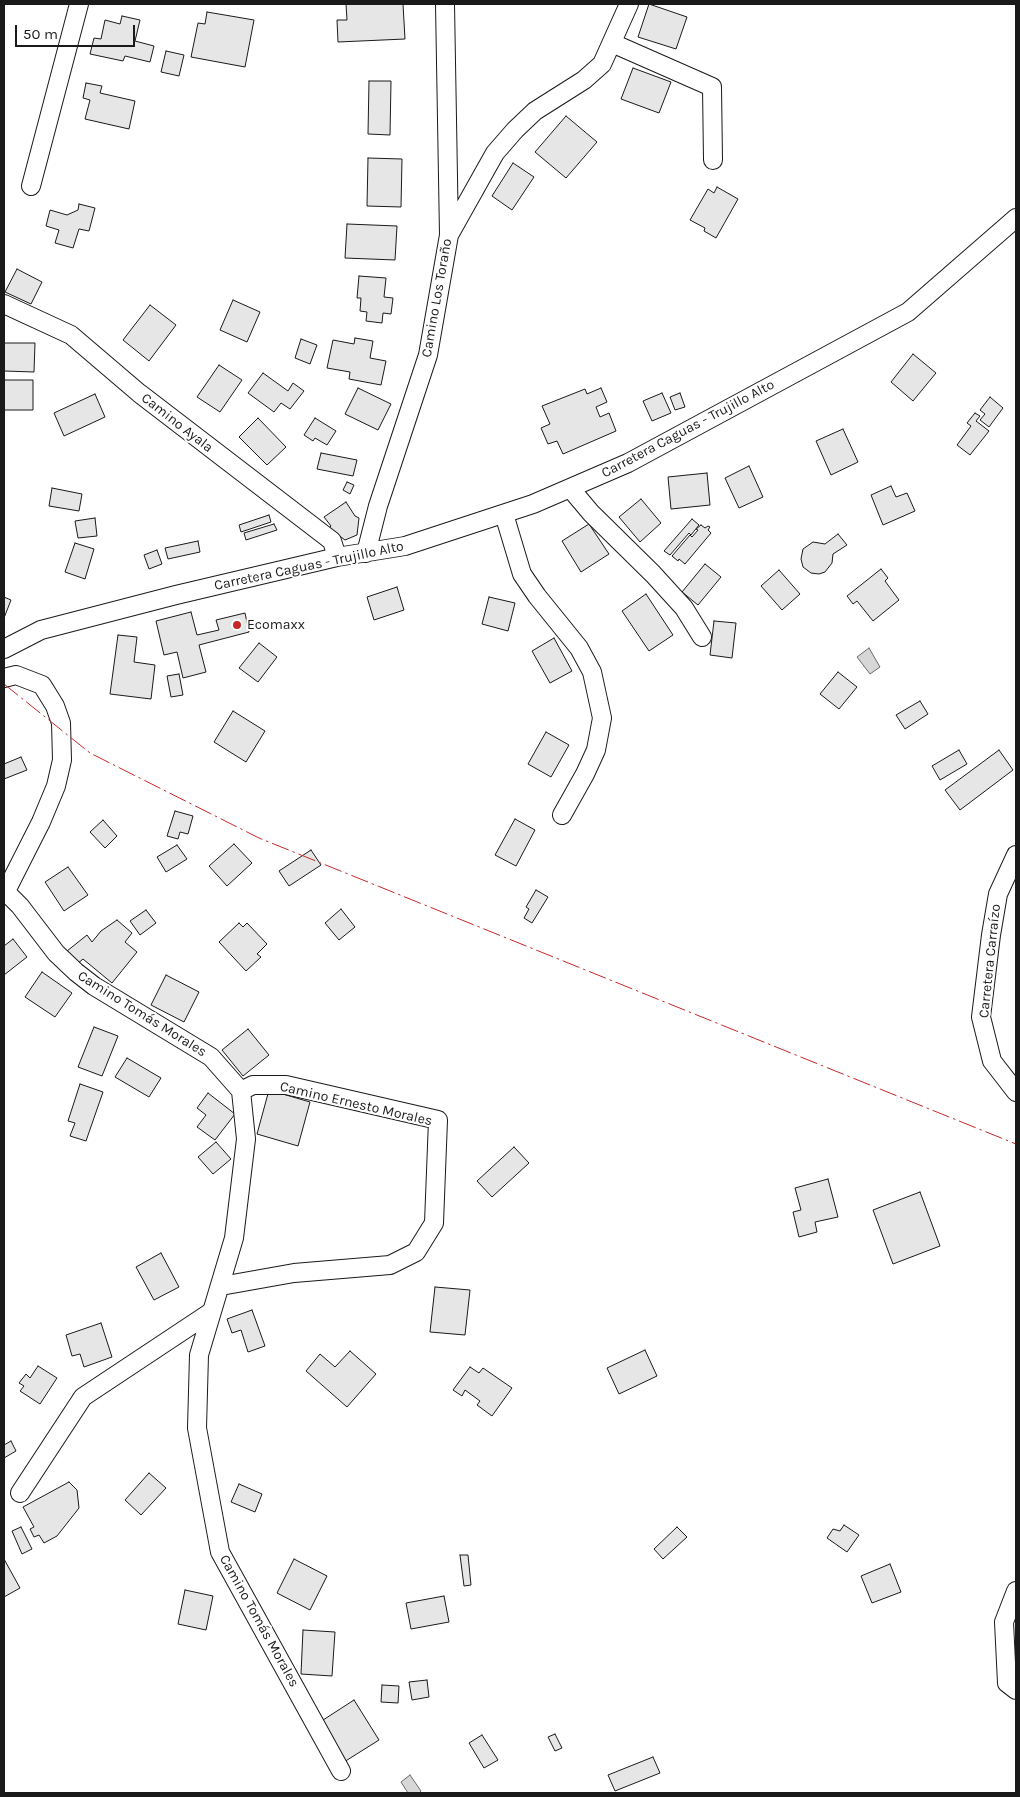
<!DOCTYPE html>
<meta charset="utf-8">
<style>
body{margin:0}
#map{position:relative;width:1020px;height:1797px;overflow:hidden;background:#fff;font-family:Karla,sans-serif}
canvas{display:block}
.frame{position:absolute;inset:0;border:5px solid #1a1a1a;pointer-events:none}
.scale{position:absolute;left:15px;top:25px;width:120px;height:22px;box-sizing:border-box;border:2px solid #1a1a1a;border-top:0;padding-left:6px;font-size:15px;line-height:18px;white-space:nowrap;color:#1a1a1a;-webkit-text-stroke:4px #fff;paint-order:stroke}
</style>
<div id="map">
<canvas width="1020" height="1797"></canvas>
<div class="frame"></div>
<div class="scale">50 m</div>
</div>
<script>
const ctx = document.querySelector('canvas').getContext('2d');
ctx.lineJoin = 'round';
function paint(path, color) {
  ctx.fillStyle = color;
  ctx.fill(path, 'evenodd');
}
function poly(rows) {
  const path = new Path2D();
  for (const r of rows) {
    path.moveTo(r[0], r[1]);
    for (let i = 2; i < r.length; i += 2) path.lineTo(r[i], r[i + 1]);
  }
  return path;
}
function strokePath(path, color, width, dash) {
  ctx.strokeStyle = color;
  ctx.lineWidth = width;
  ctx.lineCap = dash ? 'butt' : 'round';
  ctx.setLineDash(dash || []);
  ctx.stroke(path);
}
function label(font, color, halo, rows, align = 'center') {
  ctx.font = font + ' Karla,sans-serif';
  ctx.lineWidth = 4;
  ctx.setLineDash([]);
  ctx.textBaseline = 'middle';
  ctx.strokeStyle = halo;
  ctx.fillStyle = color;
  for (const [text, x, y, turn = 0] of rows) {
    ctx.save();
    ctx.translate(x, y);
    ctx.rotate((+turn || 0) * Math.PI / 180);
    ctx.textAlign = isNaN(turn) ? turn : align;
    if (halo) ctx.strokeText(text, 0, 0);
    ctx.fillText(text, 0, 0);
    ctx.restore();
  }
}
const water = poly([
 [869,648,880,667,870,674,857,657,869,648],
 [410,1775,421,1791,419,1793,408,1793,401,1782,410,1775]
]);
paint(water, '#d7d7d7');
strokePath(water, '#6a6a6a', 1);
const building = poly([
 [346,4,403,4,405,39,338,42,337,20,347,20,346,4],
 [649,4,687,17,676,49,638,37,649,4],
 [207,12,254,20,245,67,191,57,198,23,205,24,207,12],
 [122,16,140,20,135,41,154,46,150,62,125,56,123,61,90,54,94,38,101,39,105,20,120,24,122,16],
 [166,51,184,55,179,76,161,72,166,51],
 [633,68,671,82,659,113,621,99,633,68],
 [369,81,391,81,390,135,368,134,369,81],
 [86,83,102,86,100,93,135,101,129,129,85,119,90,100,83,98,86,83],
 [566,116,597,142,566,178,535,152,566,116],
 [368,158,402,159,401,207,367,206,368,158],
 [513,163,534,177,512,210,492,196,513,163],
 [717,187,738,199,716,238,704,231,705,228,690,220,708,189,714,193,717,187],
 [79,204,95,208,89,231,79,229,73,248,55,243,59,230,46,226,50,210,67,215,78,210,79,204],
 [347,224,397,226,395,260,345,258,347,224],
 [17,269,42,282,31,304,5,292,17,269],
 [359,276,386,278,384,297,393,298,391,314,383,313,382,323,366,321,367,312,360,311,361,298,357,298,359,276],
 [233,300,260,312,247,342,220,330,233,300],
 [150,305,176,325,149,361,123,340,150,305],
 [355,338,373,341,370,358,386,361,381,385,349,379,350,372,327,368,333,340,354,344,355,338],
 [301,339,317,345,310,364,295,358,301,339],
 [4,343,35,343,34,372,4,371,4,343],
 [913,354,936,373,913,401,891,382,913,354],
 [219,365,242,380,220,412,197,397,219,365],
 [263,373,288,391,293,383,304,391,290,409,281,403,274,412,248,393,263,373],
 [4,380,33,380,33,410,4,410,4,380],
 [358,388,391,404,378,430,345,414,358,388],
 [601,388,607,402,596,407,600,417,609,413,616,431,563,454,557,441,548,444,541,428,550,424,542,406,585,389,587,394,601,388],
 [662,393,671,413,652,421,643,401,662,393],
 [680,393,685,407,675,410,670,397,680,393],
 [95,394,105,417,64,436,54,413,95,394],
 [990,397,1003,408,989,427,980,420,985,414,980,410,990,397],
 [975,413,980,416,976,421,989,431,970,455,957,445,971,426,967,423,975,413],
 [258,418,286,447,267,465,239,437,258,418],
 [315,418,336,431,327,445,315,438,313,441,304,435,315,418],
 [843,429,858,462,831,475,816,441,843,429],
 [321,453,357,460,353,476,317,469,321,453],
 [749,466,763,497,739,508,725,478,749,466],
 [707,473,710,505,671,509,668,477,707,473],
 [347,482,354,485,350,494,343,490,347,482],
 [891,486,896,497,907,493,915,511,883,525,871,495,891,486],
 [52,488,82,494,79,511,49,506,52,488],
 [641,499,661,523,640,542,619,517,641,499],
 [346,502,355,516,359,518,357,535,345,540,329,528,331,526,324,517,346,502],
 [269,515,271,522,241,532,239,525,269,515],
 [95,518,97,536,78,538,75,521,95,518],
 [692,519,699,525,691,535,689,533,670,555,664,551,692,519],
 [274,524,277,530,246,540,244,533,274,524],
 [589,524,609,554,581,572,562,541,589,524],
 [701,525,705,528,708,526,710,527,708,530,711,533,685,564,679,559,678,561,672,556,690,535,692,537,698,530,696,529,701,525],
 [838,534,847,545,833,554,832,563,825,572,819,574,811,573,803,567,801,559,803,549,813,542,825,544,838,534],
 [198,541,200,552,168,559,165,548,198,541],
 [75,543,94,549,85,579,65,572,75,543],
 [157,550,162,564,149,569,144,555,157,550],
 [705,564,721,577,698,605,682,592,705,564],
 [881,569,888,578,885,581,899,600,873,621,857,601,853,604,847,596,881,569],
 [779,570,800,594,782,610,761,586,779,570],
 [397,587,404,610,374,620,367,597,397,587],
 [646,594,673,635,649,651,622,611,646,594],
 [4,597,11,600,4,618,4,597],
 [489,597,515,603,508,631,482,624,489,597],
 [191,612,197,635,219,630,216,620,245,613,249,632,199,645,206,672,183,678,177,652,164,655,156,621,191,612],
 [714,621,736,623,732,658,710,655,714,621],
 [118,635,137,637,134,662,155,665,151,699,110,694,118,635],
 [554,638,572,671,550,683,532,651,554,638],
 [259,643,277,657,258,682,239,668,259,643],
 [838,672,857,687,839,709,820,694,838,672],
 [179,674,183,695,171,697,167,676,179,674],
 [920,701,928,714,905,729,896,715,920,701],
 [233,711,265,731,246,762,214,742,233,711],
 [546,732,569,745,551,777,528,764,546,732],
 [959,750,967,764,940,780,932,766,959,750],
 [999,750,1013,770,960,810,945,790,999,750],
 [21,757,27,770,4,779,4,764,21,757],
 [175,811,193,816,188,834,180,832,178,839,167,836,175,811],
 [515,819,535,830,516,866,495,855,515,819],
 [103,820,117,836,105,848,90,832,103,820],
 [234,844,252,863,227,886,209,866,234,844],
 [177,845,187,859,166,872,157,857,177,845],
 [311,850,321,865,289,886,279,871,311,850],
 [68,867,88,895,64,911,45,882,68,867],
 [536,890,548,897,532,923,524,918,529,909,526,907,536,890],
 [341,909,355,927,339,940,325,923,341,909],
 [146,910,156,923,140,935,130,921,146,910],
 [117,920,132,933,125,942,137,952,112,983,83,959,77,964,67,951,87,935,92,942,101,931,117,920],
 [239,923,243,927,247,923,267,944,257,954,261,957,246,971,219,942,239,923],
 [13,939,27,957,4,975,4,946,13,939],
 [42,972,72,993,55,1017,25,997,42,972],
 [166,975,199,992,184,1022,151,1005,166,975],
 [94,1027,118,1036,102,1076,78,1067,94,1027],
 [248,1029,269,1055,243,1076,222,1050,248,1029],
 [127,1058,161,1078,149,1097,115,1077,127,1058],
 [80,1084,103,1092,86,1141,70,1136,75,1123,68,1121,80,1084],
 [269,1090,310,1102,298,1146,257,1134,269,1090],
 [208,1093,235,1114,215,1140,197,1127,206,1115,197,1108,208,1093],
 [216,1142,231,1159,213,1174,198,1157,216,1142],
 [514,1147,529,1163,492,1197,477,1181,514,1147],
 [828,1179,838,1217,815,1222,817,1232,799,1237,793,1212,801,1210,795,1188,828,1179],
 [920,1192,940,1246,893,1264,873,1210,920,1192],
 [161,1253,179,1287,154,1300,136,1267,161,1253],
 [435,1287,470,1290,465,1335,430,1332,435,1287],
 [252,1310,265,1346,248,1352,241,1330,232,1333,227,1319,252,1310],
 [101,1323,112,1357,84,1367,80,1354,72,1356,66,1335,101,1323],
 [645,1350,657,1376,619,1394,607,1368,645,1350],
 [350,1351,376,1374,347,1407,306,1371,320,1354,335,1367,350,1351],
 [38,1366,57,1378,40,1404,20,1391,24,1386,19,1383,26,1374,30,1378,38,1366],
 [470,1367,479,1373,483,1368,512,1388,492,1416,477,1405,480,1401,465,1390,462,1396,453,1390,470,1367],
 [11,1441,16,1451,4,1458,4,1445,11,1441],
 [149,1473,166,1488,141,1515,125,1500,149,1473],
 [69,1482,77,1490,79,1508,57,1536,44,1543,39,1535,34,1537,30,1529,34,1527,23,1507,69,1482],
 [239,1484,262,1494,255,1512,231,1502,239,1484],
 [844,1525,859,1535,847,1552,827,1538,833,1529,840,1531,844,1525],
 [21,1527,32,1549,22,1554,12,1531,21,1527],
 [677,1527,687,1537,663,1559,654,1549,677,1527],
 [460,1555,468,1555,471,1585,464,1586,460,1555],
 [4,1559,20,1588,4,1597,4,1559],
 [294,1559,327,1576,310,1610,277,1593,294,1559],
 [890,1564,901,1592,872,1603,861,1576,890,1564],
 [185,1590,213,1596,206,1630,178,1624,185,1590],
 [444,1596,449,1622,411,1629,406,1603,444,1596],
 [303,1630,335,1632,332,1676,301,1674,303,1630],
 [427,1680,429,1697,412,1700,409,1682,427,1680],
 [382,1685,399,1686,398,1703,381,1702,382,1685],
 [354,1700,379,1740,344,1762,320,1722,354,1700],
 [555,1734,562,1748,555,1751,548,1737,555,1734],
 [482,1735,498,1760,484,1768,469,1743,482,1735],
 [653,1757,660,1773,615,1791,608,1775,653,1757]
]);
paint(building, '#e6e6e6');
strokePath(building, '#1a1a1a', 1);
const minor = poly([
 [612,43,712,87,713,160],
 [31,186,79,4],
 [449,235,495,153,515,130,535,111,584,80,602,64,629,4],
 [4,304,71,335,139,393,332,541,337,557],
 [570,488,591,513,653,574,684,608,702,637],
 [504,514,522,574,537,596,579,648,592,672,602,718,596,750,585,774,562,815],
 [366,553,378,506,428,355,449,235,445,4],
 [4,649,41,630,176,595,337,557,405,546,533,504,628,463,908,312,1016,218],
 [4,678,16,675,42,685,55,706,61,723,62,760,56,786,41,822,4,895],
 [1016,855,998,894,991,935,981,1017,992,1061,1016,1092],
 [6,892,20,906,56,953,76,972,94,986,211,1057,241,1091,246,1139,234,1238,199,1355,197,1428,220,1552,341,1771],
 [221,1286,294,1273,390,1265,416,1252,434,1223,438,1120,286,1085,253,1085,241,1091],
 [20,1493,83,1397,211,1312],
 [1016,1591,1004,1622,1007,1683,1016,1690]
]);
strokePath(minor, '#1a1a1a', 20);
strokePath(minor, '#fff', 18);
strokePath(poly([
 [4,684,90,753,259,838,1016,1144]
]), '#c62828', 1, [18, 4, 2.5, 4]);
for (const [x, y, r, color] of [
 [237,625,5,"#c62828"]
]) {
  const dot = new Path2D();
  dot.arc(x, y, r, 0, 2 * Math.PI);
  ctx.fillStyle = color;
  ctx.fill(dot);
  strokePath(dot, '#fff', 2);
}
label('14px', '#1a1a1a', '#fff', [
 ["Camino Los Toraño",437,298,-80],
 ["Camino Ayala",177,423,38],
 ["Carretera Caguas - Trujillo Alto",688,429,-28],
 ["Carretera Caguas - Trujillo Alto",309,566,-12],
 ["Carretera Carraízo",990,961,-84],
 ["Camino Tomás Morales",142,1014,32],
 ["Camino Ernesto Morales",356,1104,13],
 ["Camino Tomás Morales",259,1621,61]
]);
label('14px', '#1a1a1a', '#fff', [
 ["Ecomaxx",247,625]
], 'left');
</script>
